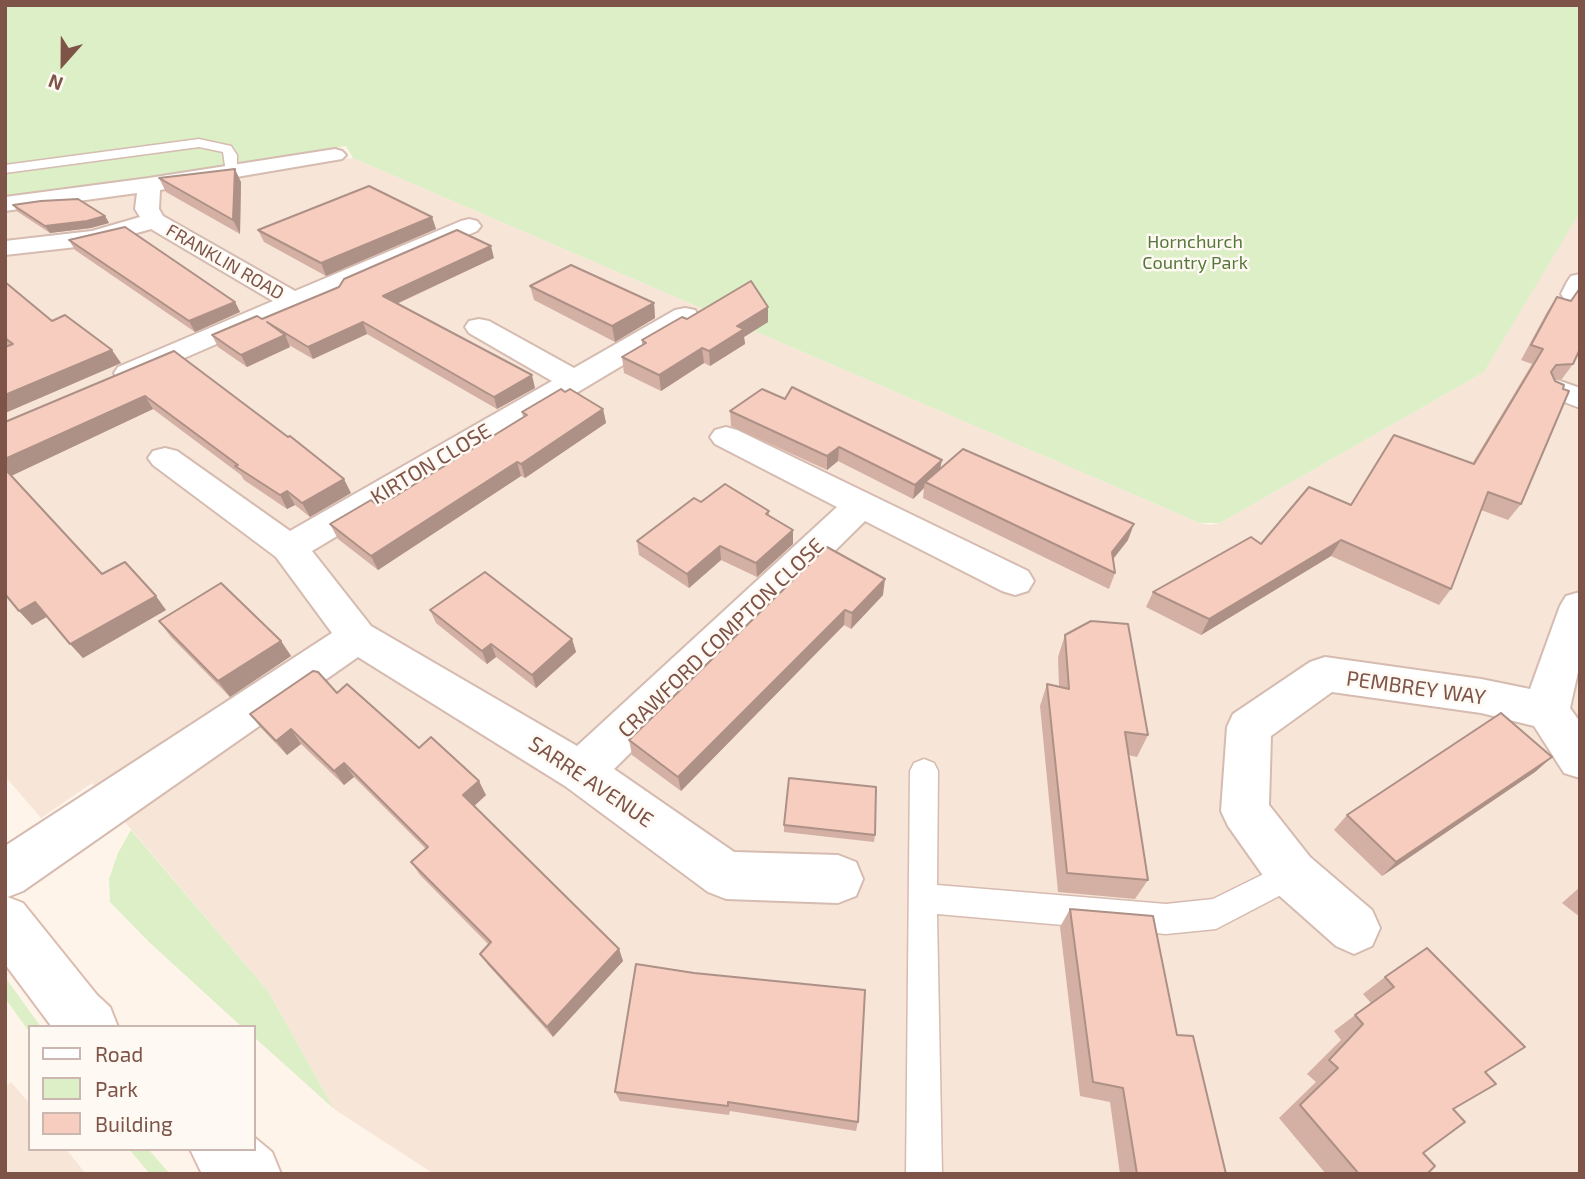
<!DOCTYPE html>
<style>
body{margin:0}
#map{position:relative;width:1585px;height:1179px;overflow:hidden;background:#fef4ea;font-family:"Exo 2",sans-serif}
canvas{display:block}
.frame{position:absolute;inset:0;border:7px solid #7e5449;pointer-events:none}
.legend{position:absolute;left:28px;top:1025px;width:228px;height:126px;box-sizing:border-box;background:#fff9f3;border:2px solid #cbb7af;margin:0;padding:9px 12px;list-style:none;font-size:21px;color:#7e5449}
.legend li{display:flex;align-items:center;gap:14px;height:35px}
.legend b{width:35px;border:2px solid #cbb7af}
.north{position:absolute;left:28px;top:28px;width:70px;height:70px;-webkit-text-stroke:5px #fff9f3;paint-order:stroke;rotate:201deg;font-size:19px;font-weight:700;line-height:28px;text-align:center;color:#7e5449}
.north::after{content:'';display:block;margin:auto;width:24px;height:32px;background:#7e5449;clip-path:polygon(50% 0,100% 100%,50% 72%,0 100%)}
</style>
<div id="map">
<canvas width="1585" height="1179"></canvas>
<div class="frame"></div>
<ul class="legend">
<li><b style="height:9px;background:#fff"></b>Road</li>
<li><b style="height:19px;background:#dcefc6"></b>Park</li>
<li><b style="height:19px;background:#f7cdbf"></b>Building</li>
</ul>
<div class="north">N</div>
</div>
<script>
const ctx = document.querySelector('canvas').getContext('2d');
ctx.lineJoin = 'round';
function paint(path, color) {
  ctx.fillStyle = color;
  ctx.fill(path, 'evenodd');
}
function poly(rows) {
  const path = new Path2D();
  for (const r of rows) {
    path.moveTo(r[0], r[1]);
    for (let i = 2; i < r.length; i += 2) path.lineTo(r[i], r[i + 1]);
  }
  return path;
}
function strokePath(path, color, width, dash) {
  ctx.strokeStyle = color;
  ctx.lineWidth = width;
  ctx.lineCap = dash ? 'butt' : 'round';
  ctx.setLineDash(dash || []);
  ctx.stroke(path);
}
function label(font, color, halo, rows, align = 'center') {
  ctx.font = font + ' "Exo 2",sans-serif';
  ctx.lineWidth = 5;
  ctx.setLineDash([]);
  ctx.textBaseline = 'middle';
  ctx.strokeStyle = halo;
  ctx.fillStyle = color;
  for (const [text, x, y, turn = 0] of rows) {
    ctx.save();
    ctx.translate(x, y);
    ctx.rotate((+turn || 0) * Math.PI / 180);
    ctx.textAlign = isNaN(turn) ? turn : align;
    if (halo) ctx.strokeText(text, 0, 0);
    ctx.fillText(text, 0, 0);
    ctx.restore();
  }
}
paint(poly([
 [353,158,1200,523,1211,525,1220,523,1484,372,1580,211,1580,1174,434,1174,334,1109,268,991,92,783,41,818,5,776,5,209],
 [11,1082,30,1104,30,1149,66,1149,86,1174,5,1174,5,1087]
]), '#f7e5d8');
paint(poly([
 [5,5,1580,5,1580,212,1484,372,1220,523,1200,523,353,158,346,146,206,172,5,199],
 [131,830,268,991,334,1109,254,1037,254,1027,242,1027,149,942,110,902,109,879,118,853],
 [5,977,41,1027,30,1027,30,1033,5,998],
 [129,1149,148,1149,170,1174,150,1174]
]), '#dcefc6');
const lane = poly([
 [199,139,231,146,237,155,237,175,232,176,226,172,223,152,199,147,5,173,5,165,199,139],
 [924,759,934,763,938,771,937,885,1166,904,1213,899,1292,860,1302,864,1307,874,1302,884,1216,929,1166,934,937,914,942,1174,906,1174,910,771,914,763,924,759]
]);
const street = poly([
 [335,149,342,151,346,155,342,159,160,190,159,209,163,216,295,291,461,221,469,219,477,221,481,226,477,231,129,382,118,379,114,373,118,367,273,301,151,229,94,245,5,255,5,241,92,231,140,217,135,209,137,193,5,211,5,197,149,178,335,149],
 [1580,274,1580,301,1565,300,1561,294,1567,282,1571,276,1580,274],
 [685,308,695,310,699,316,695,322,312,551,371,626,577,746,837,507,715,444,710,437,715,430,726,427,737,430,1028,571,1034,581,1028,591,1015,595,1002,591,865,521,614,769,734,852,838,855,856,862,863,879,856,896,838,903,726,899,708,892,565,786,358,657,23,891,5,898,5,846,332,633,276,557,153,465,148,458,153,451,165,448,177,451,290,531,552,381,469,333,465,327,469,321,479,319,489,321,574,368,675,310,685,308],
 [1557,380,1580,388,1580,408,1546,395,1542,389,1546,383,1557,380],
 [1580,592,1580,663,1570,708,1580,722,1580,778,1564,773,1534,726,1481,713,1332,692,1271,736,1269,805,1310,857,1372,910,1380,928,1372,946,1354,954,1336,946,1274,891,1228,826,1221,811,1227,727,1233,714,1310,662,1325,657,1481,679,1530,689,1560,606,1566,596,1580,592]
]);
const secondary = poly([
 [5,896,23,903,97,995,110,1007,118,1027,52,1027,5,964,5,896],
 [254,1137,272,1152,281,1174,202,1174,190,1149,254,1149,254,1137]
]);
strokePath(lane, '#d5bbb0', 3);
strokePath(street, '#d5bbb0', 4);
strokePath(secondary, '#dbbdaf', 4);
paint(lane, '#fff');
paint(street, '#fff');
paint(secondary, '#fff');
paint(poly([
 [159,178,241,182,240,234,166,192],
 [13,205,105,216,109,223,91,228,50,233,18,212],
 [432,217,436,229,326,276,264,242,258,230],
 [69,240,235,302,240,312,195,332,75,250],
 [494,258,397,304,535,388,497,409,367,334,313,359,289,345,290,347,247,367,218,347,212,335,262,319],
 [5,282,52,321,121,363,5,413,5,347,9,346,5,343],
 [530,286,654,303,655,318,615,342,534,300],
 [1580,288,1573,364,1562,379,1555,380,1521,504,1508,520,1481,510,1451,589,1439,605,1331,556,1201,635,1146,607,1153,592,1261,544,1472,464,1532,364,1521,360,1547,312,1557,297,1570,301],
 [687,319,768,322,744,337,745,344,710,366,704,363,661,391,624,373,622,357,642,345,642,340],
 [174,351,351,493,310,517,295,505,287,509,244,480,241,475,153,409,11,476,102,574,166,610,83,658,47,617,32,625,19,611,5,422],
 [603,409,606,423,525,478,521,476,378,570,338,539,330,524,377,505,394,497,523,417,522,412],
 [730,411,940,468,1128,540,1113,559,1115,573,1109,589,923,498,924,488,913,499,838,461,827,470,731,426],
 [701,502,769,511,769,516,793,544,757,577,721,560,689,588,639,555,637,541],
 [827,547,883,595,851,629,844,625,681,791,632,755,629,740],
 [430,610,572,639,576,652,536,688,496,657,487,664,436,623],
 [159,621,281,641,291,656,230,697,171,637],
 [1065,635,1148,735,1137,757,1128,755,1148,880,1135,899,1058,892,1040,706,1047,684,1059,687,1058,657],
 [337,693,419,748,486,795,474,806,619,949,623,961,553,1037,488,965,480,954,489,945,420,875,411,862,426,849,354,777,344,785,301,744,287,755,261,728,250,714],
 [1552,757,1535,772,1382,876,1334,830,1347,815],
 [784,825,875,835,874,842,784,832],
 [1580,887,1580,917,1562,903],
 [1070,909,1177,1035,1226,1174,1120,1174,1110,1102,1080,1096,1060,927],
 [636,964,858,1122,856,1131,730,1111,729,1115,620,1101,615,1092],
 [1385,977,1485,1072,1453,1109,1423,1153,1427,1174,1326,1174,1279,1118,1316,1082,1307,1074,1341,1040,1334,1031,1371,1003,1363,994]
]), '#d4b0a4');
paint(poly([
 [235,169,241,182,240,234,233,220],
 [105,216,109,223,91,228,50,233,45,226],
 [432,217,436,229,326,276,321,263],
 [491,246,494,258,387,308,383,296],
 [235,302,240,312,195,332,189,321],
 [654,303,655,318,615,342,612,326],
 [768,307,768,322,744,337,745,344,710,366,709,351,737,326],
 [363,322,367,334,313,359,308,347],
 [285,335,290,347,247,367,241,355],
 [702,348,704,363,661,391,659,375],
 [112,350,121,363,5,413,5,395],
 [532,375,535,388,497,409,494,397],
 [145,396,153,409,11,476,5,470,5,459],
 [603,409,606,423,525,478,521,464],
 [839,447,838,461,827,470,827,456],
 [942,460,939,474,925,482,924,488,913,499,915,485],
 [517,462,521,476,378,570,371,556],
 [344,479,351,493,310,517,302,503],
 [287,491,295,505,287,509,280,495],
 [1134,524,1128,540,1106,568,1112,552],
 [793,530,793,544,757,577,756,563],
 [1341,540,1331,556,1201,635,1209,619],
 [720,546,721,560,689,588,687,574],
 [885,579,883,595,851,629,852,613],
 [156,596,166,610,83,658,70,644],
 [35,602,48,616,32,625,19,611],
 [845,610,844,625,681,791,678,777],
 [572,639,576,652,536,688,532,675],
 [281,641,291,656,230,697,218,681],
 [491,644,496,657,487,664,482,651],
 [291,729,301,744,287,755,276,741],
 [1552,757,1535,772,1382,876,1396,862],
 [344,763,354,777,344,785,334,771],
 [479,781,486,795,471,809,463,795],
 [619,949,623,961,553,1037,547,1027]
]), '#ad9086');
const building = poly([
 [235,169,233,220,159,178,235,169],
 [369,186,432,217,321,263,258,230,369,186],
 [78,199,105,216,87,221,45,226,13,205,41,201,78,199],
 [125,227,235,302,189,321,69,240,125,227],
 [457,230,491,246,383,296,532,375,494,397,363,322,308,347,267,322,285,335,241,355,212,335,257,316,262,319,339,287,344,279,457,230],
 [571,265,654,303,612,326,530,286,571,265],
 [751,281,768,307,737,326,744,329,709,351,702,348,659,375,622,357,646,343,642,340,682,317,687,319,751,281],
 [5,282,52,321,65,315,112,350,5,395,5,347,13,344,5,338,5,282],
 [1580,288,1580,349,1573,364,1556,365,1551,372,1555,381,1564,385,1563,389,1569,391,1521,504,1488,492,1451,589,1341,540,1209,619,1153,592,1251,537,1261,544,1309,487,1351,505,1394,435,1474,464,1543,349,1531,345,1557,297,1571,301,1580,288],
 [174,351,288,437,290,436,344,479,302,503,287,491,280,495,235,466,238,465,145,396,5,459,5,422,174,351],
 [792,387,942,460,915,485,839,447,827,456,730,411,762,389,785,399,792,387],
 [561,389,565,392,570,389,603,409,521,464,517,462,371,556,330,524,371,500,377,505,394,497,527,415,522,412,561,389],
 [963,449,1134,524,1112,552,1115,573,925,482,963,449],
 [5,469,102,574,125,562,156,596,70,644,35,602,19,611,5,594,5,469],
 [725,484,769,511,766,514,793,530,756,563,720,546,687,574,637,541,694,498,701,502,725,484],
 [827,547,885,579,852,613,845,610,678,777,629,740,827,547],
 [485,572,572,639,532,675,491,644,482,651,430,610,485,572],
 [221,583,281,641,218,681,159,621,221,583],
 [1091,621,1128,624,1148,735,1125,732,1148,880,1067,873,1047,684,1069,689,1065,635,1091,621],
 [313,671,318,672,337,693,347,684,419,748,431,737,479,781,463,795,619,949,547,1027,480,954,491,942,411,862,428,847,344,763,334,771,291,729,276,741,250,714,313,671],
 [1501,713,1552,757,1396,862,1347,815,1501,713],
 [789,778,876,787,875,835,784,825,789,778],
 [1070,909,1153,916,1177,1035,1193,1036,1226,1174,1137,1174,1123,1088,1093,1082,1070,909],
 [1427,948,1525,1047,1485,1072,1496,1084,1453,1109,1465,1122,1423,1153,1435,1166,1427,1174,1359,1174,1300,1105,1338,1068,1329,1060,1363,1024,1355,1015,1394,987,1385,977,1427,948],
 [636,964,694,973,865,990,858,1122,728,1102,728,1106,615,1092,636,964]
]);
paint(building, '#f7cdbf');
strokePath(building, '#ad9086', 2);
label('18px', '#55783a', '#fff9f3', [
 ["Hornchurch",1195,242],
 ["Country Park",1195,263]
]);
label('18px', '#7e5449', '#fff9f3', [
 ["FRANKLIN ROAD",225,262,30]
]);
label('21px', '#7e5449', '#fff9f3', [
 ["KIRTON CLOSE",431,464,-31],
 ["CRAWFORD COMPTON CLOSE",721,638,-44],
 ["PEMBREY WAY",1416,688,8],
 ["SARRE AVENUE",591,782,34]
]);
</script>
